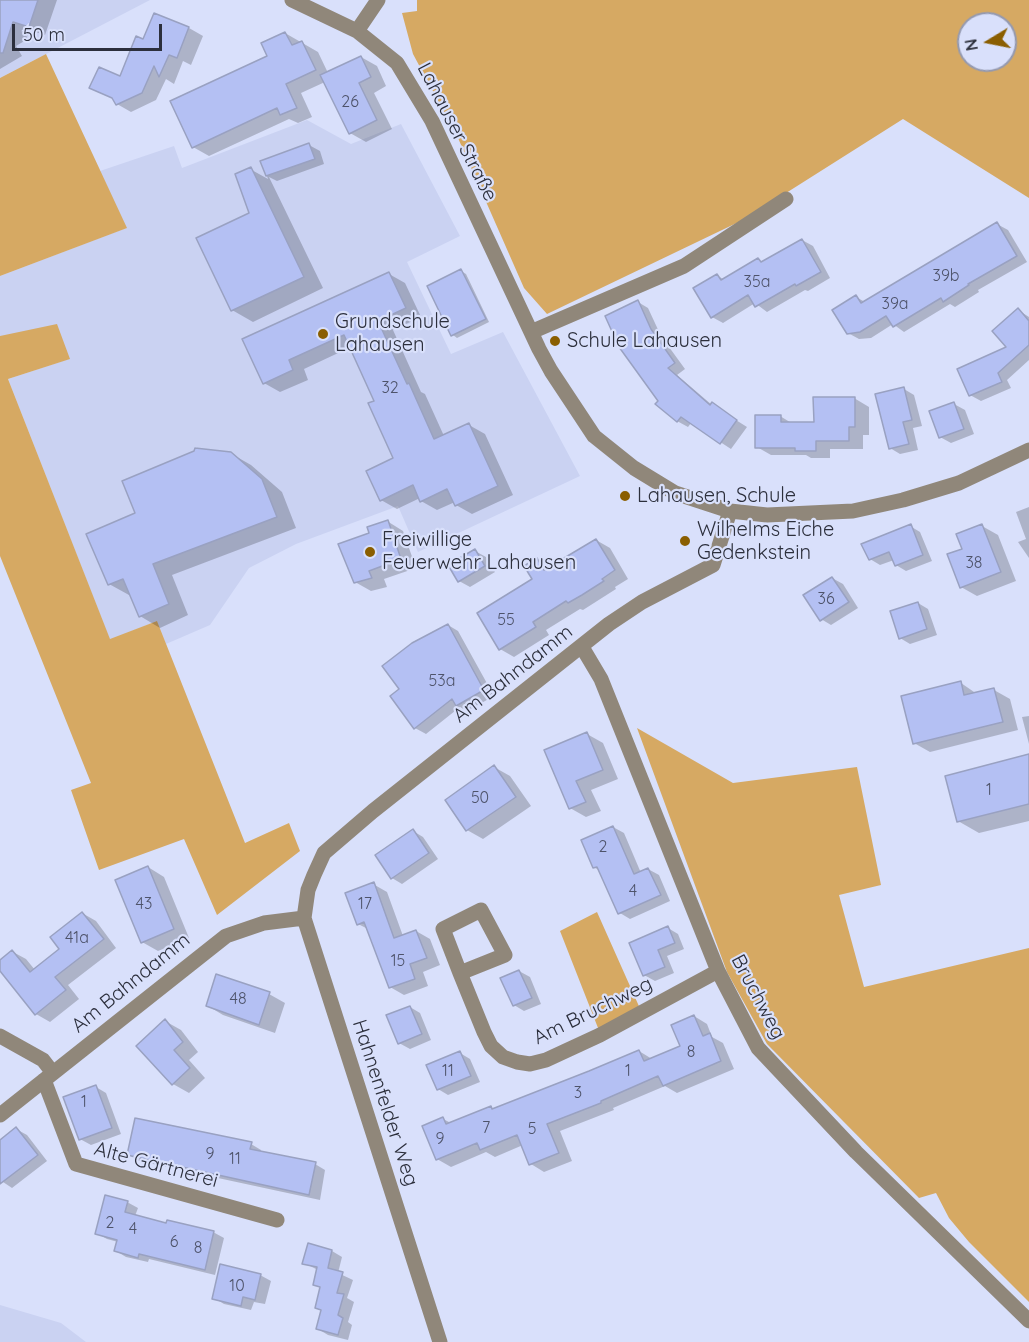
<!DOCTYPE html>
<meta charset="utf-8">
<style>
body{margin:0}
#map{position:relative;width:1029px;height:1342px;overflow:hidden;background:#d9e0fb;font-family:Quicksand,sans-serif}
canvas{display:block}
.north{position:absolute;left:957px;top:12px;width:60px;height:60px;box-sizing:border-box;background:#d9e0fb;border:2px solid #9499af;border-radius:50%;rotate:260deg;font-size:16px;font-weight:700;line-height:24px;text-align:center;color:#2c2f3c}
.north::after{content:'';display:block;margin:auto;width:21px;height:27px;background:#8a5e01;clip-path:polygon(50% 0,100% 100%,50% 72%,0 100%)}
.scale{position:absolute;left:12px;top:24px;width:150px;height:27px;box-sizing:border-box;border:3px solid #2c2f3c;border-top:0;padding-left:8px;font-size:18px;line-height:21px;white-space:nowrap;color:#2c2f3c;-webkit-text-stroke:4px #d9e0fb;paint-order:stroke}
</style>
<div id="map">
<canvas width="1029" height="1342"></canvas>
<div class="north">N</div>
<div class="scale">50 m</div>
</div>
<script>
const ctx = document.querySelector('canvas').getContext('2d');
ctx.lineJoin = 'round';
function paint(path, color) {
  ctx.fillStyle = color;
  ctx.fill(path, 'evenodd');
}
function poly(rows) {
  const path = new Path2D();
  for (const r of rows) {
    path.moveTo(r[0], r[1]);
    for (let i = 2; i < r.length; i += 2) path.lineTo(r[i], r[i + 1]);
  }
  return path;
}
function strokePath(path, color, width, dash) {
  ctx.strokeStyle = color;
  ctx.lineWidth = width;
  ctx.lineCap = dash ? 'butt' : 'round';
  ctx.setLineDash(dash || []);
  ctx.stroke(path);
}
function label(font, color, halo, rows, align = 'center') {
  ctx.font = font + ' Quicksand,sans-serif';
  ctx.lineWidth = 4.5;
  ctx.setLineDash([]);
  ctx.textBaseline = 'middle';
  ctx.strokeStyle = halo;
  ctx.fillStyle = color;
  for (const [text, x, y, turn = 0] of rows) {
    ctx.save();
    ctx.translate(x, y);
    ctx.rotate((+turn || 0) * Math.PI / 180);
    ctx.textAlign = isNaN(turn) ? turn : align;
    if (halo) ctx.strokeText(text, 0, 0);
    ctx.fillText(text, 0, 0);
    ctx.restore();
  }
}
paint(poly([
 [0,0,150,0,0,78],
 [307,120,351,144,401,124,460,236,407,262,451,354,503,332,580,476,418,552,398,506,296,544,249,568,210,625,166,644,157,621,110,640,8,379,69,359,0,336,0,276,126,228,100,171,174,146,182,168],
 [0,1305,61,1323,86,1342,0,1342]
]), '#cad2f2');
paint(poly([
 [417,0,1029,0,1029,198,903,119,745,219,547,314,524,288,458,138,413,54,402,13,417,11],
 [969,24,1005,24,1005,60,969,60],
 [46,54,127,228,0,276,0,78],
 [57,324,70,359,8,379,110,639,157,621,245,843,289,823,300,851,217,915,184,839,99,870,71,790,91,783,0,556,0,336],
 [637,728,733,783,857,767,881,885,839,895,864,987,1029,948,1029,1302,969,1242,949,1218,936,1193,919,1198,767,1044,727,972],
 [597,912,642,1013,600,1033,560,931]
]), '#d6a963');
paint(poly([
 [0,0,57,0,45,35,29,30,26,40,16,46,22,56,0,69],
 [155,15,189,28,203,36,191,65,183,61,174,84,166,79,156,100,131,112,117,104,115,99,91,87,121,78,144,41],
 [285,33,318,52,328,73,361,57,377,66,386,86,374,93,392,129,366,142,350,133,325,82,301,93,312,117,298,123,289,119,209,156,193,147,269,57],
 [309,145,320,151,324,164,277,181,269,177,323,288,253,322,232,310,251,213,250,169,268,179,262,162],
 [997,224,1008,230,1027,262,978,290,979,292,955,307,950,304,904,332,893,324,871,338,859,339,848,333,856,297,865,302],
 [802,240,813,246,830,278,808,291,805,290,767,312,755,303,723,323,712,317,717,275,724,280,758,260,763,262],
 [461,271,466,274,489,322,457,338,453,335],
 [389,274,405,283,421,317,393,330,421,392,425,394,444,436,469,425,485,434,513,495,472,514,456,505,455,502,437,510,421,501,420,498,397,509,381,500,395,459,376,401,351,347,304,369,308,380,280,392,264,383,244,340],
 [638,302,648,308,661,336,685,369,677,375,712,405,747,427,731,449,691,423,688,427,677,421,660,401],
 [1018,310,1029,317,1029,360,1007,380,1011,388,981,401,970,395,1009,348],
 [904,389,914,395,922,426,913,428,918,450,900,454,890,448],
 [854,398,869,407,869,435,863,435,863,449,830,449,830,458,811,458,806,455,771,455,757,447,780,416,793,424,815,424],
 [954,404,965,410,974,434,951,443,940,437],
 [230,453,251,465,282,492,296,528,172,575,188,615,160,628,140,616,131,594,129,595,109,584,137,514],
 [1029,507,1029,558,1018,542,1026,539,1016,512],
 [387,521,403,531,416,568,384,579,387,587,371,591,355,582,371,534],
 [910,526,920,532,932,561,906,571,896,565,894,560,880,565,870,559],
 [982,526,998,535,1016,581,977,596,961,587],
 [596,540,610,548,628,579,615,587,616,589,583,610,580,609,546,630,549,635,514,657,500,649,534,580,537,560,551,568],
 [475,551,486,557,495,572,470,587,459,581,450,566],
 [832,578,843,584,858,608,831,625,821,619],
 [918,603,928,609,937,635,910,644,900,638],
 [448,625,458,631,494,696,467,711,460,707,426,734,415,728,392,696,401,689],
 [961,683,977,694,994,690,1010,699,1018,730,930,752,914,743],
 [1029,716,1029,744,1022,717],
 [587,734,603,743,618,779,591,790,601,811,586,817,570,808,546,751],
 [1029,756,1029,821,979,833,958,821],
 [494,767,510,776,531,806,483,839,467,830],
 [613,827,624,833,641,873,648,869,659,875,670,901,630,919,620,913,600,871,594,867],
 [413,831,423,837,438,859,402,884,392,878],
 [148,867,164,877,189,938,158,951,142,942],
 [373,884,387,892,403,936,416,931,430,939,440,965,423,972,428,986,404,995,390,987,368,929,358,924],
 [82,913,96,921,116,948,68,985,79,999,50,1022,36,1014,0,968,0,962,13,952,26,959,35,970,61,949],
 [668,928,678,934,684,949,667,956,674,973,655,981,644,975],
 [519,971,530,977,541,1004,524,1011,514,1005],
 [217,976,269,994,285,1003,275,1033,223,1015,208,1006],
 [410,1007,420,1013,431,1040,410,1049,399,1043],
 [694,1016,707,1024,712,1037,723,1043,734,1069,677,1093,665,1086,613,1108,614,1110,560,1131,572,1161,544,1172,531,1164,523,1145,495,1157,486,1152,451,1167,437,1159,443,1119,451,1123,491,1107,494,1109,639,1051,652,1059,682,1047],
 [165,1021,181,1030,198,1052,189,1060,205,1078,189,1093,173,1084],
 [460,1053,470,1059,480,1082,448,1095,438,1089],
 [96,1087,106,1093,121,1134,91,1145,80,1139],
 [16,1129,27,1135,47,1161,12,1188,0,1180,0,1142],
 [251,1144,261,1150,261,1153,315,1164,325,1170,320,1200,139,1161,129,1155],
 [127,1202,138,1208,135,1216,167,1225,213,1232,224,1238,215,1275,149,1259,148,1262,126,1257,116,1251,118,1242,107,1239,96,1233],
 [309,1245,332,1251,342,1257,338,1273,353,1280,347,1298,354,1302,348,1322,352,1325,348,1340,328,1335,318,1329,323,1311,317,1308,322,1288,314,1284,318,1270,304,1263],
 [260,1275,271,1281,265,1304,254,1302,251,1310,224,1304,214,1298]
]), '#0003');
const building = poly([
 [0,0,38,0,29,27,13,22,3,53,0,53,0,0],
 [154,13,189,27,177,58,169,55,159,77,154,66,142,93,116,105,112,98,89,88,99,67,120,76,136,36,143,39,154,13],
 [285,32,292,45,302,41,316,70,286,84,297,108,280,115,277,108,192,148,170,101,267,56,261,43,285,32],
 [361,56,371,77,359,83,377,120,349,134,320,75,361,56],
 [309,143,315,159,266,176,260,161,309,143],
 [251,167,304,277,231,311,196,238,249,213,235,174,251,167],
 [997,222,1017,256,968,284,969,285,943,302,941,298,893,327,886,316,860,332,847,334,832,310,856,295,861,303,997,222],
 [802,239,821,272,796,286,795,284,755,307,748,295,711,318,693,288,717,274,721,280,758,258,761,262,802,239],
 [461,269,486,319,451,336,427,286,461,269],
 [389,272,406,308,378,321,407,384,409,383,434,439,469,423,498,486,455,506,447,489,420,502,413,485,380,501,366,471,393,458,368,403,374,401,344,335,289,360,293,370,263,384,242,339,389,272],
 [638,300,651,329,675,363,668,368,710,405,712,402,737,420,720,444,681,417,677,422,655,404,658,401,619,347,605,316,638,300],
 [1018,308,1029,321,1029,345,998,373,1002,382,969,396,957,369,1006,347,992,331,1018,308],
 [904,387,912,420,903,422,909,444,889,449,875,394,904,387],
 [813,397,855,397,855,427,849,427,849,441,816,441,816,451,795,451,795,448,755,448,755,415,781,415,781,422,814,422,813,397],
 [954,402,964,429,939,438,929,411,954,402],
 [195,448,231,452,262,479,277,517,153,564,169,604,139,617,123,579,108,585,86,534,135,513,122,481,194,451,195,448],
 [388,520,401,559,369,571,372,578,354,583,338,544,369,533,367,527,388,520],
 [911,524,923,555,895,566,889,552,869,560,861,544,911,524],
 [982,524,1001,572,960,588,947,554,962,549,956,534,982,524],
 [596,539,615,570,602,579,604,581,582,595,568,603,566,601,533,622,536,627,499,650,477,613,532,579,524,566,537,558,544,570,596,539],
 [475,549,485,566,458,582,448,565,475,549],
 [832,577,849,602,820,621,803,595,832,577],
 [918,602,927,629,899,639,890,611,918,602],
 [448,624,484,690,456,706,452,699,414,729,390,696,399,689,382,666,412,643,448,624],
 [961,681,964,695,994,688,1003,722,913,744,901,696,961,681],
 [587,732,603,770,576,781,586,802,569,809,544,750,587,732],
 [1029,754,1029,804,957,822,945,776,1029,754],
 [494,765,516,797,466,831,445,800,494,765],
 [613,826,634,874,648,868,661,895,618,914,597,867,593,868,581,840,613,826],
 [413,829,429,853,391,879,375,855,413,829],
 [148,866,174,929,141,943,115,880,148,866],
 [374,882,394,938,416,930,427,958,410,964,415,979,389,988,364,922,357,925,345,893,374,882],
 [82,912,104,939,55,977,66,990,35,1015,0,971,0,960,12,950,30,972,59,949,50,937,82,912],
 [668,926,675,943,658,950,665,967,643,976,629,943,668,926],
 [519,970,532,998,513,1006,500,978,519,970],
 [216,974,270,992,259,1025,206,1006,216,974],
 [410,1006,422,1034,398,1044,386,1015,410,1006],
 [694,1015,703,1036,710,1033,721,1061,663,1086,658,1076,601,1101,601,1103,547,1124,559,1153,529,1165,517,1135,480,1150,477,1143,436,1160,422,1126,443,1117,446,1124,491,1106,492,1109,589,1071,639,1050,644,1061,680,1046,671,1025,694,1015],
 [165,1019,183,1042,174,1050,190,1068,172,1085,136,1046,165,1019],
 [460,1051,471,1076,437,1090,426,1065,460,1051],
 [96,1085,112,1128,79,1140,63,1097,96,1085],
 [135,1118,252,1142,250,1149,316,1162,309,1195,127,1155,135,1118],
 [16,1127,38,1155,0,1184,0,1140,16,1127],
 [105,1195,128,1201,125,1212,166,1223,167,1220,214,1231,205,1270,139,1254,138,1258,114,1251,117,1240,95,1234,105,1195],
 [308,1243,332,1250,328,1268,343,1272,337,1293,344,1294,338,1315,343,1318,338,1335,316,1329,321,1310,315,1308,320,1287,313,1285,317,1267,302,1264,308,1243],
 [220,1264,261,1274,255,1300,243,1297,241,1306,212,1299,220,1264]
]);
paint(building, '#b4c0f3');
strokePath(building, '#99a1c1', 1.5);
strokePath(poly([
 [292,0,357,31,397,63,432,121,539,349,551,371,594,436,634,468,675,493,730,511,767,515,853,511,903,500,959,483,1029,450],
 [357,31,378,0],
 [531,332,684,266,786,199],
 [582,647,601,679,718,971,758,1048,856,1152,1029,1321],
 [460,973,505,955,481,910,443,929,460,973,484,1032,491,1046,503,1057,517,1062,530,1064,546,1060,600,1035,718,971],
 [0,1036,43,1060,53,1073],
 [44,1080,76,1164,277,1220],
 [0,1115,226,936,264,923,304,918],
 [440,1342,304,918,308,890,314,875,324,853,373,811,609,624,642,602,713,565,730,511]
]), '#90877a', 15);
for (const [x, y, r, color] of [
 [323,334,6,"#8a5e01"],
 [555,341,6,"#8a5e01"],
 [625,496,6,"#8a5e01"],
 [685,541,6,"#8a5e01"],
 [370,552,6,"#8a5e01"]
]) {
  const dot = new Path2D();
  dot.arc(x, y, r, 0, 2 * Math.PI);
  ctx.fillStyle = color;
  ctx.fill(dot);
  strokePath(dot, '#d9e0fb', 2);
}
label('16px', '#4e536a', null, [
 ["26",350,102],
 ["39b",946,276],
 ["35a",757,282],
 ["39a",895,304],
 ["32",390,388],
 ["38",974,563],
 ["36",826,599],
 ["55",506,620],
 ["53a",442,681],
 ["1",989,790],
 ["50",480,798],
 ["2",603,847],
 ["4",633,891],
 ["43",144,904],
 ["17",365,904],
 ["41a",77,938],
 ["15",398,961],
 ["48",238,999],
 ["8",691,1052],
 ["11",448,1071],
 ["1",628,1071],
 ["3",578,1093],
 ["1",84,1102],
 ["7",486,1128],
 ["5",532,1129],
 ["9",440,1139],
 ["9",210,1154],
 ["11",235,1159],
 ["2",110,1223],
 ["4",133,1229],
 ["6",174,1242],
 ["8",198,1248],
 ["10",237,1286]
]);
label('20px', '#2c2f3c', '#d9e0fb', [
 ["Lahauser Straße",457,132,63],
 ["Am Bahndamm",513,674,-38],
 ["Am Bahndamm",131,983,-39],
 ["Bruchweg",758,997,62],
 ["Am Bruchweg",593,1011,-26],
 ["Hahnenfelder Weg",385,1103,72],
 ["Alte Gärtnerei",156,1165,15]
]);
label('20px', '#2c2f3c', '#d9e0fb', [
 ["Grundschule",335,322],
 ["Lahausen",335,345],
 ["Schule Lahausen",567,341],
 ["Lahausen, Schule",637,496],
 ["Wilhelms Eiche",697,530],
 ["Gedenkstein",697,553],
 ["Freiwillige",382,540],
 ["Feuerwehr Lahausen",382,563]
], 'left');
</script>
